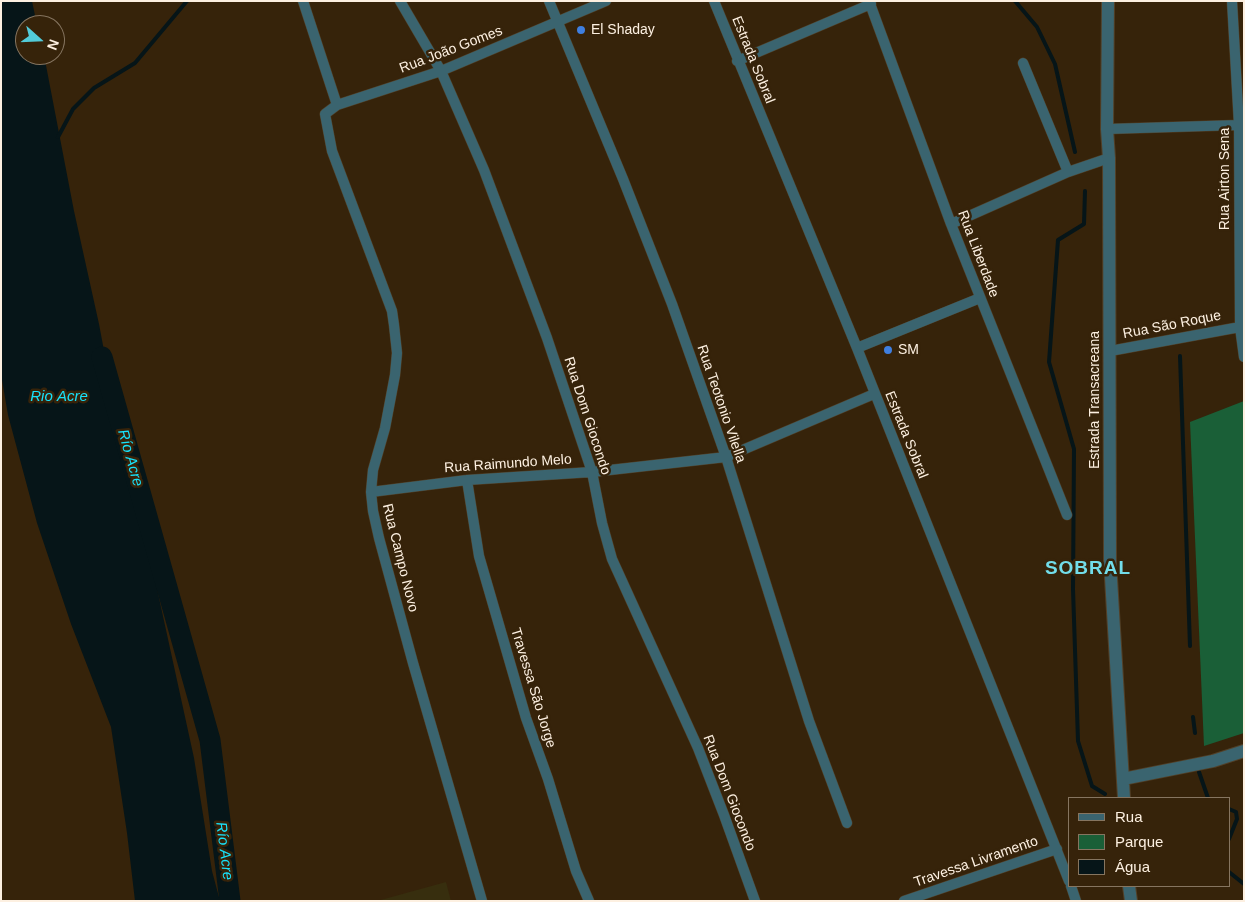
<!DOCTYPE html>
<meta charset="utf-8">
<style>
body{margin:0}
#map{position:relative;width:1245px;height:902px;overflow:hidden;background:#36230a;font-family:Helvetica,sans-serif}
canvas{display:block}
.frame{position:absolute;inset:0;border:2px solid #fdf0e1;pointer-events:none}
.legend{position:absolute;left:1068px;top:797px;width:162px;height:90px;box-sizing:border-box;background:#36230a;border:1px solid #867560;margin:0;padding:6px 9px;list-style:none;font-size:15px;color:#fdf0e1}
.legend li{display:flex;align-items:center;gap:10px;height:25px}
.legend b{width:25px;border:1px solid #867560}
.north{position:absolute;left:15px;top:15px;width:50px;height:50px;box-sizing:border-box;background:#36230a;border:1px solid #867560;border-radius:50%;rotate:110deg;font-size:14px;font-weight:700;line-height:20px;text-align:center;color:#fdf0e1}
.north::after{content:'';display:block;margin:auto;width:18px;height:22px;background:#52cbd9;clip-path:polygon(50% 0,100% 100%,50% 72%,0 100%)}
</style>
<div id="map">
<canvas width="1245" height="902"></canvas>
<div class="frame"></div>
<ul class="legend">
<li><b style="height:6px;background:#3a646f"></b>Rua</li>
<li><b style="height:14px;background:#1a5f37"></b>Parque</li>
<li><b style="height:14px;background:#061518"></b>Água</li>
</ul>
<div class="north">N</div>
</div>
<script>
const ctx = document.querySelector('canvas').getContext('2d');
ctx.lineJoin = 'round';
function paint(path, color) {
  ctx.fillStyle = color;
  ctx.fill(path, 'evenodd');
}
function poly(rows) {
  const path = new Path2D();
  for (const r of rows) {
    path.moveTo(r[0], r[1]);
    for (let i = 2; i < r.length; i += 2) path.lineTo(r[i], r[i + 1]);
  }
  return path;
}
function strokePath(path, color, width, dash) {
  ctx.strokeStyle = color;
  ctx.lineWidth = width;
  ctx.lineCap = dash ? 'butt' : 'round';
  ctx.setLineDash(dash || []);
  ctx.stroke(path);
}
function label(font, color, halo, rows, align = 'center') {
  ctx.font = font + ' Helvetica,sans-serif';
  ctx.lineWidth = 5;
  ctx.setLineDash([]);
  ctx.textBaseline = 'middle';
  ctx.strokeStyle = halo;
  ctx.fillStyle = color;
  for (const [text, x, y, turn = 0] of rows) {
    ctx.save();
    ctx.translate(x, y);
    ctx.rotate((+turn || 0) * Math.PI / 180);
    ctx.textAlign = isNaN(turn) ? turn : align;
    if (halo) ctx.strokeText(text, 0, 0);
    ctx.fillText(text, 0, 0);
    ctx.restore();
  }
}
paint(poly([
 [1244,401,1244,733,1204,746,1190,422]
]), '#1a5f37');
paint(poly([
 [446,882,451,901,377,901]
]), '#372e0e');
paint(poly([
 [1,1,32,1,37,25,25,25,25,55,44,55,74,211,99,324,120,436,147,543,194,758,212,871,220,901,135,901,127,833,111,727,71,624,37,523,8,415,1,374]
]), '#061518');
strokePath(poly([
 [1015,1,1037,27,1055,64,1075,152],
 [58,137,73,109,94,88,135,63,187,1],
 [1085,191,1084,224,1058,240,1049,362,1074,449,1073,589,1078,741,1092,786,1105,794],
 [1180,356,1190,646],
 [1193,717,1195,733],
 [1199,772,1208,798],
 [1229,809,1236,812,1237,819,1229,839],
 [1229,872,1244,884]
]), '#061518', 4);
strokePath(poly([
 [102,357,210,740,230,901]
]), '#061518', 21);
const minor = poly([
 [303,1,337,105],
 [400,1,441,71,484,170,547,338,592,472,602,523,612,559,698,748,724,815,755,901],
 [549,1,623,179,672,304,726,457,809,721,847,823],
 [714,1,857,348,1069,881],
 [869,1,951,224,1067,515],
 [1232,1,1239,125,1240,327,1244,357],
 [737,61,871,4],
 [1023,63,1068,172],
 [1107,129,1239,125],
 [951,224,1068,172,1109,158],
 [857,348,980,298],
 [1110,351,1240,327],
 [467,480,479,556,526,718,548,779,576,871,589,901],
 [371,492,467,480,592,472,726,457,874,394],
 [1071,886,1076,901],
 [482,901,413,663,379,538,373,511,371,492,373,470,385,428,395,375,397,353,394,325,392,311,332,151,325,114,337,105,441,71,606,1],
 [904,901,1057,849]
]);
const tertiary = poly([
 [1108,1,1107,129,1109,158,1110,561,1124,798],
 [1123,779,1213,761,1244,751],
 [1129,886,1131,901]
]);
strokePath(minor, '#524028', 11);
strokePath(tertiary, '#524028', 14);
strokePath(minor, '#3a646f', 10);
strokePath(tertiary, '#3a646f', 12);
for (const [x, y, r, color] of [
 [581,30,5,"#3f7fe0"],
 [888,350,5,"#3f7fe0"]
]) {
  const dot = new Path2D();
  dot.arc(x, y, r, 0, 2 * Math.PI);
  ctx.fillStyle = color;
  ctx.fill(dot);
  strokePath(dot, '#36230a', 2);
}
label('14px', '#fdf0e1', '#36230a', [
 ["El Shaday",591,30],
 ["SM",898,350]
], 'left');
label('14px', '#fdf0e1', '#36230a', [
 ["Rua João Gomes",451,50,-21],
 ["Estrada Sobral",753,60,68],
 ["Rua Airton Sena",1225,179,-90],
 ["Rua Liberdade",978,254,69],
 ["Rua São Roque",1172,325,-11],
 ["Estrada Transacreana",1095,400,-90],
 ["Rua Teotonio Vilella",721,404,71],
 ["Rua Dom Giocondo",587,416,72],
 ["Estrada Sobral",906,435,68],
 ["Rua Raimundo Melo",508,464,-4],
 ["Rua Campo Novo",400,558,76],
 ["Travessa São Jorge",533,688,73],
 ["Rua Dom Giocondo",729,793,69],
 ["Travessa Livramento",976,862,-19]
]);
label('italic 15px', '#18e2fb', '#36230a', [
 ["Rio Acre",59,397],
 ["Río Acre",130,458,74],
 ["Río Acre",224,851,83]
]);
ctx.letterSpacing = '1px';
label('bold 19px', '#72ddea', '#36230a', [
 ["SOBRAL",1088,569]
]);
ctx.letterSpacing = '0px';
</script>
